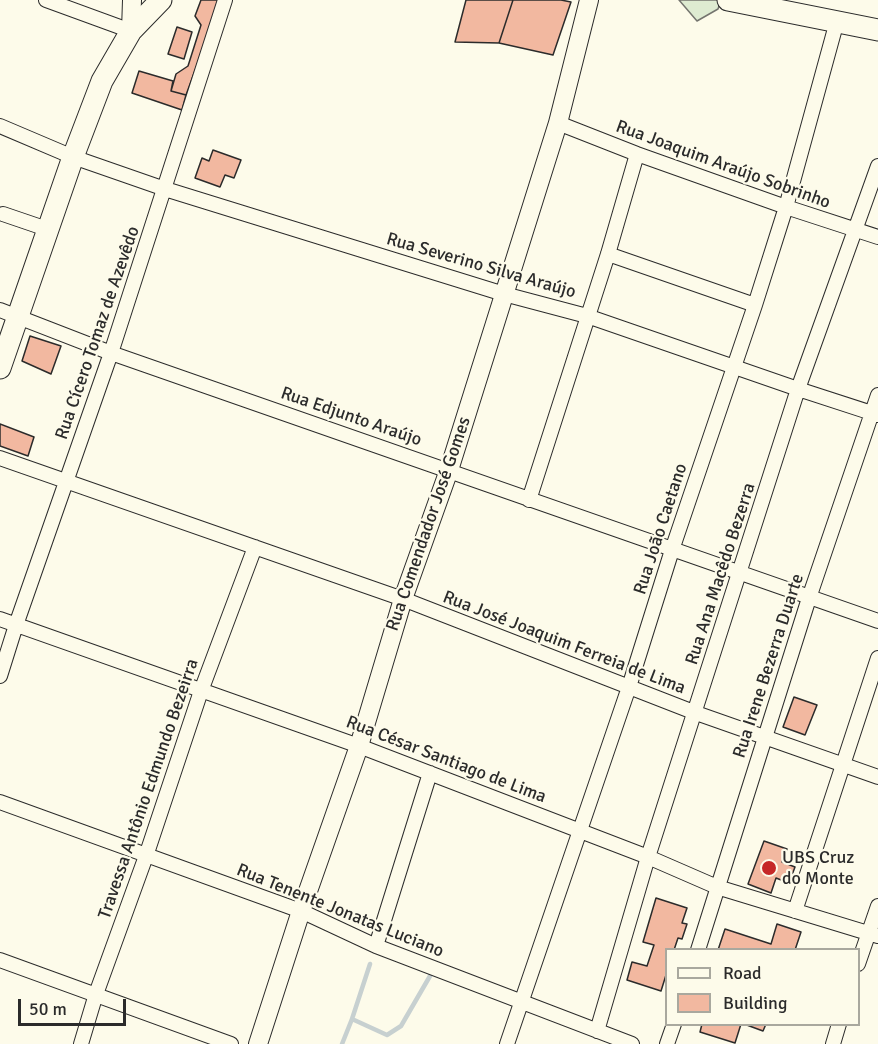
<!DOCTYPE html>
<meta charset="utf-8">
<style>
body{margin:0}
#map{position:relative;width:878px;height:1044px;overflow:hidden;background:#fdfbea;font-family:Signika,sans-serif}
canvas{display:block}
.legend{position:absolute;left:665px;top:948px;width:195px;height:78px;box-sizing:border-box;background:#fdfbea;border:2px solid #a9a89e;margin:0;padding:8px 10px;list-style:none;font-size:18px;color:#2b2b2b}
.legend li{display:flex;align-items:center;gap:12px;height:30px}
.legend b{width:30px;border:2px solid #a9a89e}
.scale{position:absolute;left:18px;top:999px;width:108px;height:27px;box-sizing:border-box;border:3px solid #2b2b2b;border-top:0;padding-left:8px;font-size:18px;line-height:21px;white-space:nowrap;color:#2b2b2b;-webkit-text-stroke:4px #fdfbea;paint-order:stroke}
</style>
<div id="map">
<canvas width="878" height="1044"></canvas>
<ul class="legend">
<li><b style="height:8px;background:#fdfbea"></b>Road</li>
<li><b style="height:16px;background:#f2b8a0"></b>Building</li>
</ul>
<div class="scale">50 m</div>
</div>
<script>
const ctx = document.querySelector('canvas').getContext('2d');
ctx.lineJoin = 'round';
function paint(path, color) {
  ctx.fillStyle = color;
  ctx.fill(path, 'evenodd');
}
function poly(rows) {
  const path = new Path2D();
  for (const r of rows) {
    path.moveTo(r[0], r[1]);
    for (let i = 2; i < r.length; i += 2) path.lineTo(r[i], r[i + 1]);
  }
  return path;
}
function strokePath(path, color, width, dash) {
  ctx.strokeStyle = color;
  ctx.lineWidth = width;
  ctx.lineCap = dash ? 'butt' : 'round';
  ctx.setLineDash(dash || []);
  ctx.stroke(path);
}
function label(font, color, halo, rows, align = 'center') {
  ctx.font = font + ' Signika,sans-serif';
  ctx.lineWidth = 4.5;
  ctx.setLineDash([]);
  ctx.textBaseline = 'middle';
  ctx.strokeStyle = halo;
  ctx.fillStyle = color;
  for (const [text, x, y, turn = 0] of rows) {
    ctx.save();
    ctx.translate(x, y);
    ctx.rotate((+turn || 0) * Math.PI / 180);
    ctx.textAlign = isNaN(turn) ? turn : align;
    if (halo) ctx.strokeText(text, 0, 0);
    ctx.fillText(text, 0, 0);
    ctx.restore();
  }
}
const green = poly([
 [679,0,721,0,718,9,697,21,679,0]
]);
paint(green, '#deebd1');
strokePath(green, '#74746e', 1.5);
strokePath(poly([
 [352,1019,370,964],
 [342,1044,352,1019,387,1035,401,1026,430,976]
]), '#c7d0d0', 4.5);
const building = poly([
 [201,0,221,0,186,95,171,91,176,74,188,66,201,25,195,16,201,0],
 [466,0,513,0,499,43,455,42,466,0],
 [513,0,561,0,571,2,553,55,499,43,513,0],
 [177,27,192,32,184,59,168,54,177,27],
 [139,71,173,81,171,91,186,95,182,110,132,93,139,71],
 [213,150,241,160,234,178,225,175,220,187,195,178,202,158,209,161,213,150],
 [30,336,61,346,51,374,22,361,30,336],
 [0,424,34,437,28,456,0,446,0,424],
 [794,697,817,705,805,735,783,727,794,697],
 [764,841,787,849,782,862,795,867,789,883,776,878,771,893,748,884,764,841],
 [656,898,687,908,682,923,687,924,682,939,678,938,674,950,666,950,666,975,661,991,627,980,632,962,647,966,654,945,643,942,656,898],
 [777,924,801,932,795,950,718,950,725,929,771,944,777,924],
 [702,1024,741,1024,735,1043,700,1032,702,1024],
 [744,1024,766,1024,763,1031,744,1024]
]);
paint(building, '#f2b8a0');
strokePath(building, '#2b2b2b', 1.5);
const street = poly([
 [46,0,131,31],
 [558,123,637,154,786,207,878,237],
 [0,126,73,157,165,189,504,294,587,316,798,389,878,415],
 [3,214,47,229],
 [608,254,755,305],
 [0,310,111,353,878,621],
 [0,458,403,599,696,713,878,777],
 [529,500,608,254,637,154],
 [0,619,359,746,648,857,717,887,878,936],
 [0,676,16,625,111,353,225,0],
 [0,802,301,911,376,946,632,1044],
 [795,911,878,658],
 [376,946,430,773],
 [698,950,809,598,878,395],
 [0,960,231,1044],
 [858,964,878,906],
 [597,1031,648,857,798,389,878,166],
 [81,1044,96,994,146,856,201,691,255,547],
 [507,1044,629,687,672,550,755,305,786,207,837,21],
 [667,1044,674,1024],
 [833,1044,839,1024]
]);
const secondary = poly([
 [131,31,132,0],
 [258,1044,301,911,359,746,403,599,449,470,558,123,589,0]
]);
const primary = poly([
 [728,0,878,30],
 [0,368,73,157,102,81,131,31,161,0]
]);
strokePath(street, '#2b2b2b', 16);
strokePath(secondary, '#2b2b2b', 20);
strokePath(primary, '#2b2b2b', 23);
strokePath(street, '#fdfbea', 14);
strokePath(secondary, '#fdfbea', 18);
strokePath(primary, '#fdfbea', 21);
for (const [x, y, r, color] of [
 [769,868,8,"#c62828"]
]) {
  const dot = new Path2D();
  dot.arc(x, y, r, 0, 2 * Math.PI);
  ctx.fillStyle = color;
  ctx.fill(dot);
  strokePath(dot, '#fdfbea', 2);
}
label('18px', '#2b2b2b', '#fdfbea', [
 ["Rua Joaquim Araújo Sobrinho",723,165,20],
 ["Rua Severino Silva Araújo",481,266,16],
 ["Rua Cícero Tomaz de Azevêdo",98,333,-71],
 ["Rua Edjunto Araújo",351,417,19],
 ["Rua Comendador José Gomes",429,524,-71],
 ["Rua João Caetano",661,529,-72],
 ["Rua Ana Macêdo Bezerra",721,574,-72],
 ["Rua José Joaquim Ferreia de Lima",564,643,21],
 ["Rua Irene Bezerra Duarte",769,666,-72],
 ["Rua César Santiago de Lima",446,760,21],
 ["Travessa Antônio Edmundo Bezeirra",149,789,-71],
 ["Rua Tenente Jonatas Luciano",340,911,22]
]);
label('18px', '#2b2b2b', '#fdfbea', [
 ["UBS Cruz",782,858],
 ["do Monte",782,879]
], 'left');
</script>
